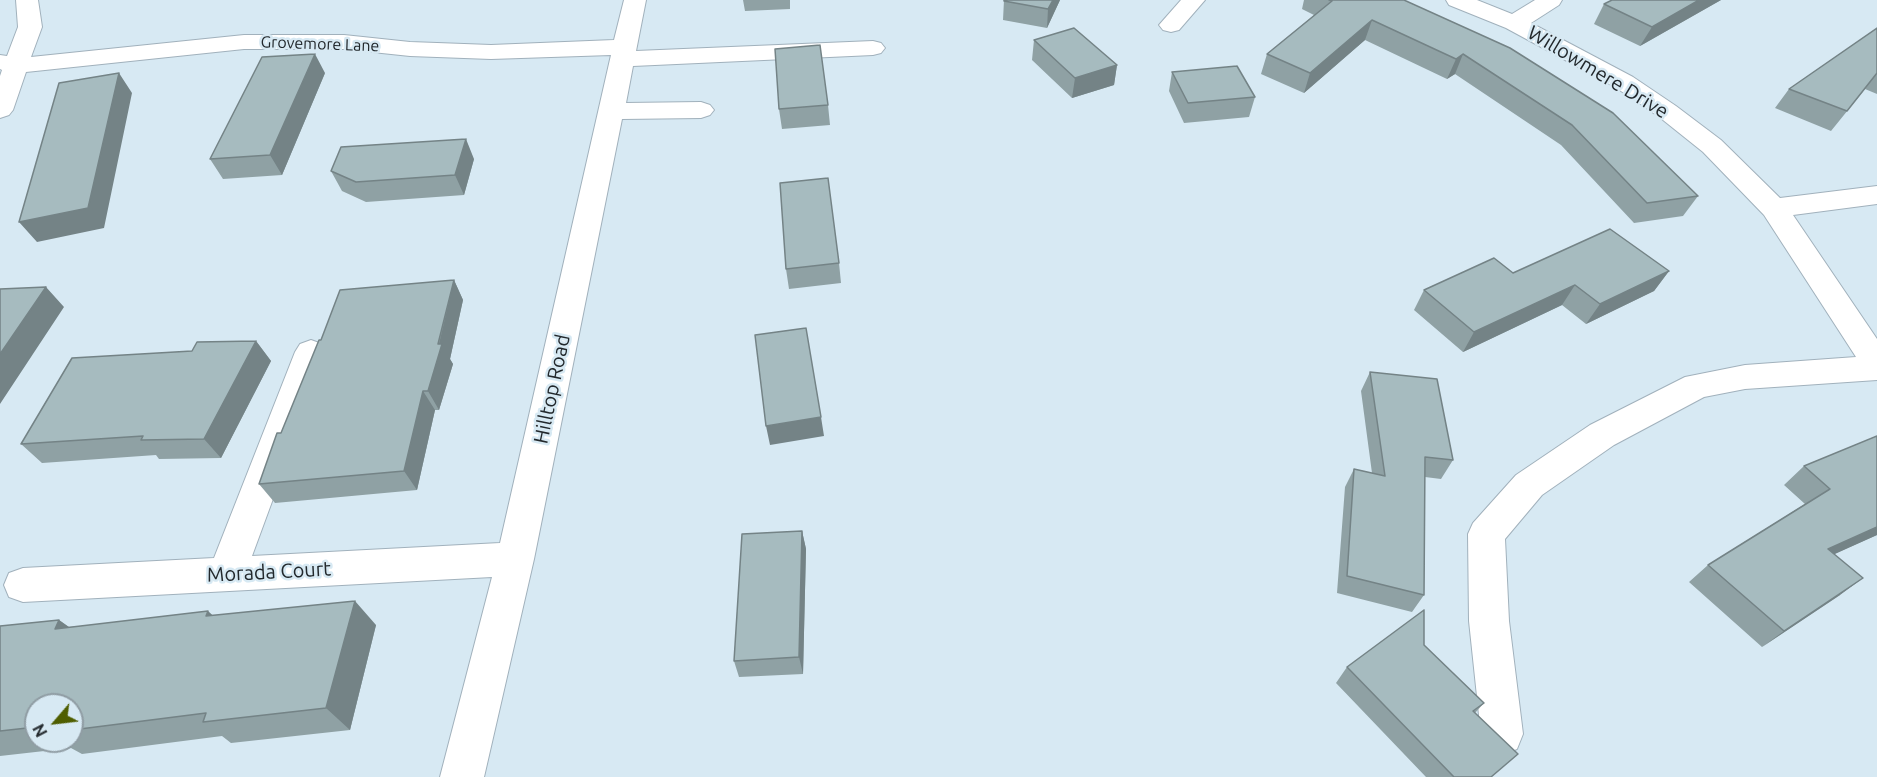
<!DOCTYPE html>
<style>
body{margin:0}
#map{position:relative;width:1877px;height:777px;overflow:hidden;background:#d7e9f3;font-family:Ubuntu,sans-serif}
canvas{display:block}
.north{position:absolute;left:24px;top:693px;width:60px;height:60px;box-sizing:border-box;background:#d7e9f3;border:2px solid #8f9ca3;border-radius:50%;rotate:242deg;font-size:16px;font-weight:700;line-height:24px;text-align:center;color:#22282c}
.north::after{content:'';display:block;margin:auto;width:21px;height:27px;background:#4f5e00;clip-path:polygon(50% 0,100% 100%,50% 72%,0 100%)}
</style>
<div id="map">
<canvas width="1877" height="777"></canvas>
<div class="north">N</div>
</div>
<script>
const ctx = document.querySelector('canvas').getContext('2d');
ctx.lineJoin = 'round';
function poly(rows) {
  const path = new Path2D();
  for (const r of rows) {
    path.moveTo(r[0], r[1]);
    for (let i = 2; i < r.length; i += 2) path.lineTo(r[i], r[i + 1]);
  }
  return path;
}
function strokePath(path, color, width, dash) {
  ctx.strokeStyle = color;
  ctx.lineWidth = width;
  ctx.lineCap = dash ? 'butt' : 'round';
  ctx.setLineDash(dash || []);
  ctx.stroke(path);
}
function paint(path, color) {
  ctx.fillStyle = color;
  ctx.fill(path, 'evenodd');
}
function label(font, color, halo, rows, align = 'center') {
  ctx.font = font + ' Ubuntu,sans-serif';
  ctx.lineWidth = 5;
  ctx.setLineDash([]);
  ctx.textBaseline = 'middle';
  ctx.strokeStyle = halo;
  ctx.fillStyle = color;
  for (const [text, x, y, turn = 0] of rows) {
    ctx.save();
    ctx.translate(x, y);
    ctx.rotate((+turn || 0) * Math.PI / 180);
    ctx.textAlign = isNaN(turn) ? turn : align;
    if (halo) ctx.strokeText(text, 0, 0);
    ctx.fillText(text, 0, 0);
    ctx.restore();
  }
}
const minor = poly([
 [16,0,38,0,42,27,31,57,244,35,344,35,410,42,491,45,614,40,624,0,646,0,636,51,873,41,881,43,885,48,881,53,873,55,633,66,626,103,701,102,710,105,714,110,710,115,701,118,622,119,534,559,484,777,440,777,492,577,23,602,9,597,4,585,9,573,23,568,214,558,295,352,300,344,311,340,322,344,327,352,252,556,500,543,611,55,491,59,410,56,344,49,244,49,26,72,13,110,9,115,0,118,0,76,2,70,0,69,0,55,7,56,18,27,16,0],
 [1181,0,1205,0,1179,30,1171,32,1163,30,1159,25,1181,0],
 [1446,0,1477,0,1512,14,1535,0,1562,0,1559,5,1531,23,1633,77,1676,106,1721,140,1780,198,1877,186,1877,204,1793,215,1877,339,1877,380,1745,389,1704,397,1614,445,1542,495,1505,539,1509,621,1523,734,1517,749,1502,755,1487,749,1481,734,1469,621,1468,534,1473,523,1516,475,1590,425,1685,377,1745,365,1856,357,1764,215,1703,152,1658,116,1615,87,1506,28,1449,5,1446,0]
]);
strokePath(minor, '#a1b1bc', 2);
paint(minor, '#fff');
paint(poly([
 [743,0,790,0,790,9,745,11],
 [1004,0,1060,0,1047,28,1003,20],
 [1304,0,1404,0,1698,196,1683,216,1634,223,1561,145,1455,74,1447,79,1365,40,1304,93,1261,74,1267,54,1314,15,1302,9],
 [1612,0,1721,0,1640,46,1594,24,1604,4],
 [1877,28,1877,94,1865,89,1831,131,1775,108,1789,89],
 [1034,40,1117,65,1114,85,1072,98,1032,60],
 [1172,72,1255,97,1249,117,1184,123,1169,91],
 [325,73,282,175,223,179,210,159],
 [828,105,830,125,782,129,779,109],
 [474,159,464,195,366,202,342,191,331,171],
 [839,263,841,283,789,289,786,269],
 [1669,271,1654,291,1586,324,1562,305,1463,352,1414,310,1424,290,1513,273],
 [454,280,463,300,450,359,453,364,439,410,435,410,417,490,275,503,259,484,321,340],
 [256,341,271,361,221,458,159,459,156,455,42,463,21,444,192,351],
 [1370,372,1453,460,1441,479,1425,477,1424,595,1412,612,1337,593,1345,487,1354,469,1372,473,1361,391],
 [1877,436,1877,535,1834,554,1840,595,1762,647,1689,582,1708,565,1805,504,1784,485,1804,466],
 [802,531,806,549,803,674,739,677,734,661],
 [213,616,376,625,350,730,231,743,222,736,82,754,71,748,0,756,0,626,59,620,69,627],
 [36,705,72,705,72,741,36,741],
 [1424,645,1484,703,1475,713,1492,777,1426,777,1336,683,1347,667]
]), '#8fa1a4');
paint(poly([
 [1053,0,1060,0,1047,28,1048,9],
 [1699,0,1721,0,1640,46,1652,27],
 [1372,20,1365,40,1304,93,1310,73],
 [315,54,325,73,282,175,270,155],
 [1463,54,1455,74,1447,79,1456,59],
 [1117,65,1114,85,1072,98,1075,78],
 [119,73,132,93,104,228,37,242,19,222],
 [466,139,474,159,464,195,455,175],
 [1669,271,1654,291,1586,324,1600,304],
 [454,280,463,300,450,359,453,364,439,410,428,391],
 [1575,285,1562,305,1463,352,1474,332],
 [46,287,64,307,0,404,0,354],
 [256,341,271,361,221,458,204,439],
 [423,391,435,410,417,490,404,471],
 [821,417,824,436,770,445,766,426],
 [1877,527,1877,535,1806,567,1828,549],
 [802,531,806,549,803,674,799,657],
 [1863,578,1840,595,1762,647,1784,631],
 [355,601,376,625,350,730,326,708],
 [208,611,234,635,206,616],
 [59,620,91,643,55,629]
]), '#748386');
const building = poly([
 [1004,0,1053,0,1048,9,1004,1,1004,0],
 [1329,0,1404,0,1510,48,1613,113,1698,196,1647,203,1572,125,1463,54,1456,59,1372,20,1310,73,1267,54,1332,1,1329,0],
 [1612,0,1699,0,1652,27,1604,4,1612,0],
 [1074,28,1117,65,1075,78,1034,40,1074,28],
 [1877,28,1877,73,1847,111,1789,89,1877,28],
 [820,45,828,105,779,109,775,49,820,45],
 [315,54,270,155,210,159,262,57,315,54],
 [1237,66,1255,97,1188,103,1172,72,1237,66],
 [119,73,88,208,19,222,59,83,119,73],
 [466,139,455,175,356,182,331,171,341,147,466,139],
 [828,178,839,263,786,269,780,183,828,178],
 [1610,229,1669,271,1600,304,1575,285,1474,332,1424,290,1494,258,1513,273,1610,229],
 [454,280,438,344,442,344,428,391,423,391,404,471,259,484,277,433,281,433,319,340,321,340,340,290,454,280],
 [46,287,0,354,0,289,46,287],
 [806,328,821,417,766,426,755,335,806,328],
 [256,341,204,439,141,440,143,436,21,444,72,358,192,351,197,342,256,341],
 [1370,372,1437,379,1453,460,1425,457,1424,595,1347,576,1354,469,1385,476,1370,372],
 [1877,436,1877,527,1828,549,1863,578,1784,631,1708,565,1830,489,1804,466,1877,436],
 [802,531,799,657,734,661,742,534,802,531],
 [355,601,326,708,203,722,206,713,72,730,72,705,36,705,36,727,0,731,0,626,59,620,55,629,208,611,206,616,355,601],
 [1424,610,1424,645,1484,703,1473,711,1518,754,1491,777,1454,777,1347,667,1424,610]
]);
paint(building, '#a6bbbf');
strokePath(building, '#748386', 1.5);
label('16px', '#22282c', '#d7e9f3', [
 ["Grovemore Lane",320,44,2]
]);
label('20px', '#22282c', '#d7e9f3', [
 ["Willowmere Drive",1598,72,31],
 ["Hilltop Road",552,389,-78],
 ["Morada Court",269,572,-3]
]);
</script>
